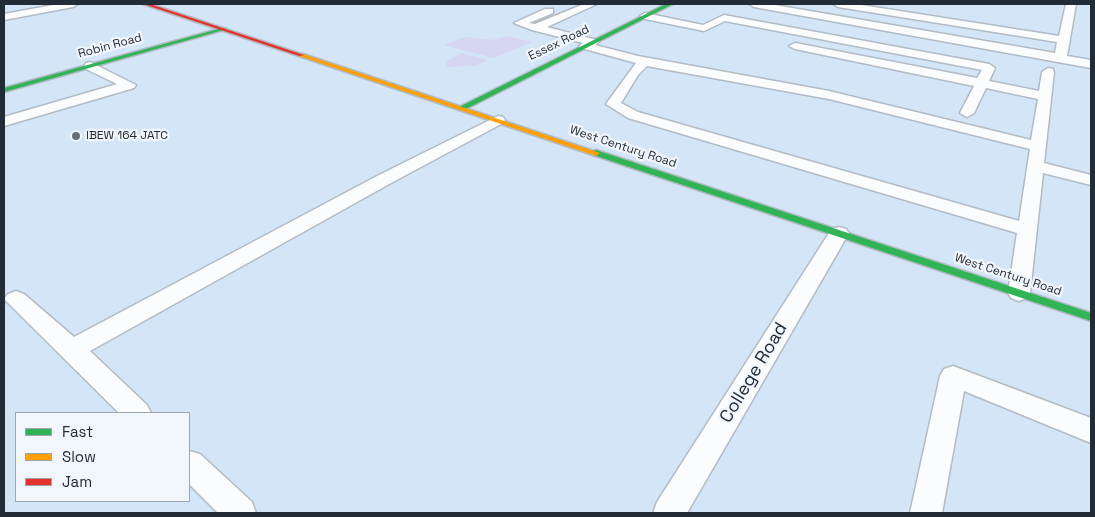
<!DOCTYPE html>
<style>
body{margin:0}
#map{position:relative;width:1095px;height:517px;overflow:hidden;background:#e3ebf4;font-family:"Space Grotesk",sans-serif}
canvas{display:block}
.frame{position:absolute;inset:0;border:5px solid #222c37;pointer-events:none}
.legend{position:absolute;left:15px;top:412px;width:175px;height:90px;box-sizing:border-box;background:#f1f6fc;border:1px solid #9ea5ad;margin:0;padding:6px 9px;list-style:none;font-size:15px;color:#222c37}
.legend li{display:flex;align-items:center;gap:10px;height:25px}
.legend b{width:25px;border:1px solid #9ea5ad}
</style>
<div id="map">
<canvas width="1095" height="517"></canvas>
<div class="frame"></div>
<ul class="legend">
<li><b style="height:6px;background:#30b455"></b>Fast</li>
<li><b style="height:6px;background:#ff9f0a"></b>Slow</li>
<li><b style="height:6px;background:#e5322d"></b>Jam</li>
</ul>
</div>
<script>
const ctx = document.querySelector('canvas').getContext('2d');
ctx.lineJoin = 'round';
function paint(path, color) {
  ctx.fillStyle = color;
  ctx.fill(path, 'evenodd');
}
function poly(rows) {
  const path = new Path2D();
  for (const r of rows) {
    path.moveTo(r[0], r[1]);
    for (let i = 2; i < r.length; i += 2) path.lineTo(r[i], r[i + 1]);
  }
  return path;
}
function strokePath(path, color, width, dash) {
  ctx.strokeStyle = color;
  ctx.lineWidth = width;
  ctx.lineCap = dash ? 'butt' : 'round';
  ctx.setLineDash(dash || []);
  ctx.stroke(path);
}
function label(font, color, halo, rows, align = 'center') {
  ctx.font = font + ' "Space Grotesk",sans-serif';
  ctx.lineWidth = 4.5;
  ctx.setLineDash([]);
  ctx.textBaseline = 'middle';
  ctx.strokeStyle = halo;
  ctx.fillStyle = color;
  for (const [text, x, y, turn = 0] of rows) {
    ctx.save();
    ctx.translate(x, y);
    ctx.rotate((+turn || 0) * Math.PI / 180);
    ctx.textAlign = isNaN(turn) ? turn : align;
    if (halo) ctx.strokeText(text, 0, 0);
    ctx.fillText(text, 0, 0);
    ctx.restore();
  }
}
paint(poly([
 [4,4,1091,4,1091,513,4,513],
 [16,413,189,413,189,501,16,501]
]), '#d4e5f8');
paint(poly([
 [507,36,532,42,493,58,444,45,465,37,492,40],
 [462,53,487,60,474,66,446,67,447,61]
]), '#d6d5f2');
const lane = poly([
 [59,4,78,4,73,7,4,20,4,14,59,4],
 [584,4,597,4,547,27,597,40,599,42,595,45,638,56,829,91,1031,140,1038,99,986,88,974,113,967,117,960,113,974,86,795,49,789,46,795,43,977,78,982,70,725,21,704,31,645,19,640,16,645,13,703,25,724,15,989,64,995,68,989,81,1039,91,1042,72,1048,68,1053,69,1054,72,1044,163,1091,175,1091,185,1043,173,1030,293,1027,298,1019,301,1011,298,1008,293,1017,233,628,118,606,104,636,63,581,48,579,46,583,43,532,30,514,23,545,9,553,9,553,13,529,23,535,24,584,4],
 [647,66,829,99,1030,149,1019,221,638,112,621,103,638,75,647,66],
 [749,4,769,4,1055,53,1057,42,838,7,833,4,855,4,1059,36,1066,4,1076,4,1067,56,1091,60,1091,68,754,7,749,4],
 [90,62,136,85,134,88,4,126,4,117,117,84,86,69,84,66,86,63,90,62],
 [498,116,503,117,505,120,503,123,391,183,90,351,147,405,151,413,119,413,4,299,8,294,16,291,24,294,74,337,379,175,498,116],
 [839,227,846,229,849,233,687,513,653,513,657,502,829,233,832,229,839,227],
 [953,366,1091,418,1091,443,964,391,942,513,910,513,940,376,944,369,953,366],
 [189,451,200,454,252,502,256,513,218,513,189,484,189,451]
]);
const fast = poly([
 [666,4,673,4,464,110,457,108,666,4],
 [222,28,227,29,4,92,4,88,222,28],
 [596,150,1091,313,1091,321,593,155,593,151,596,150]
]);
const slow = poly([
 [299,54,303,54,600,153,596,156,593,155,299,56,299,54]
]);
const jam = poly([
 [143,4,150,4,304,55,299,56,143,4]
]);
strokePath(lane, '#b2bbc4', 3);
strokePath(fast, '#b2bbc4', 3);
strokePath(slow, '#b2bbc4', 3);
strokePath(jam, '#b2bbc4', 3);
paint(lane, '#fbfcfd');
paint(fast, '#30b455');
paint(slow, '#ff9f0a');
paint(jam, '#e5322d');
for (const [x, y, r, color] of [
 [76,136,5,"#666f79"]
]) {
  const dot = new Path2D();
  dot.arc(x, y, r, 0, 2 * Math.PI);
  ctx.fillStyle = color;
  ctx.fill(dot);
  strokePath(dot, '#f1f6fc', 2);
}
label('12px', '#222c37', '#f1f6fc', [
 ["Essex Road",559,43,-26],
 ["Robin Road",110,46,-15],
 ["West Century Road",623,147,18],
 ["West Century Road",1008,275,18]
]);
label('12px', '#222c37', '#f1f6fc', [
 ["IBEW 164 JATC",86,136]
], 'left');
label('18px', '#222c37', '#f1f6fc', [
 ["College Road",754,373,-59]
]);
</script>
